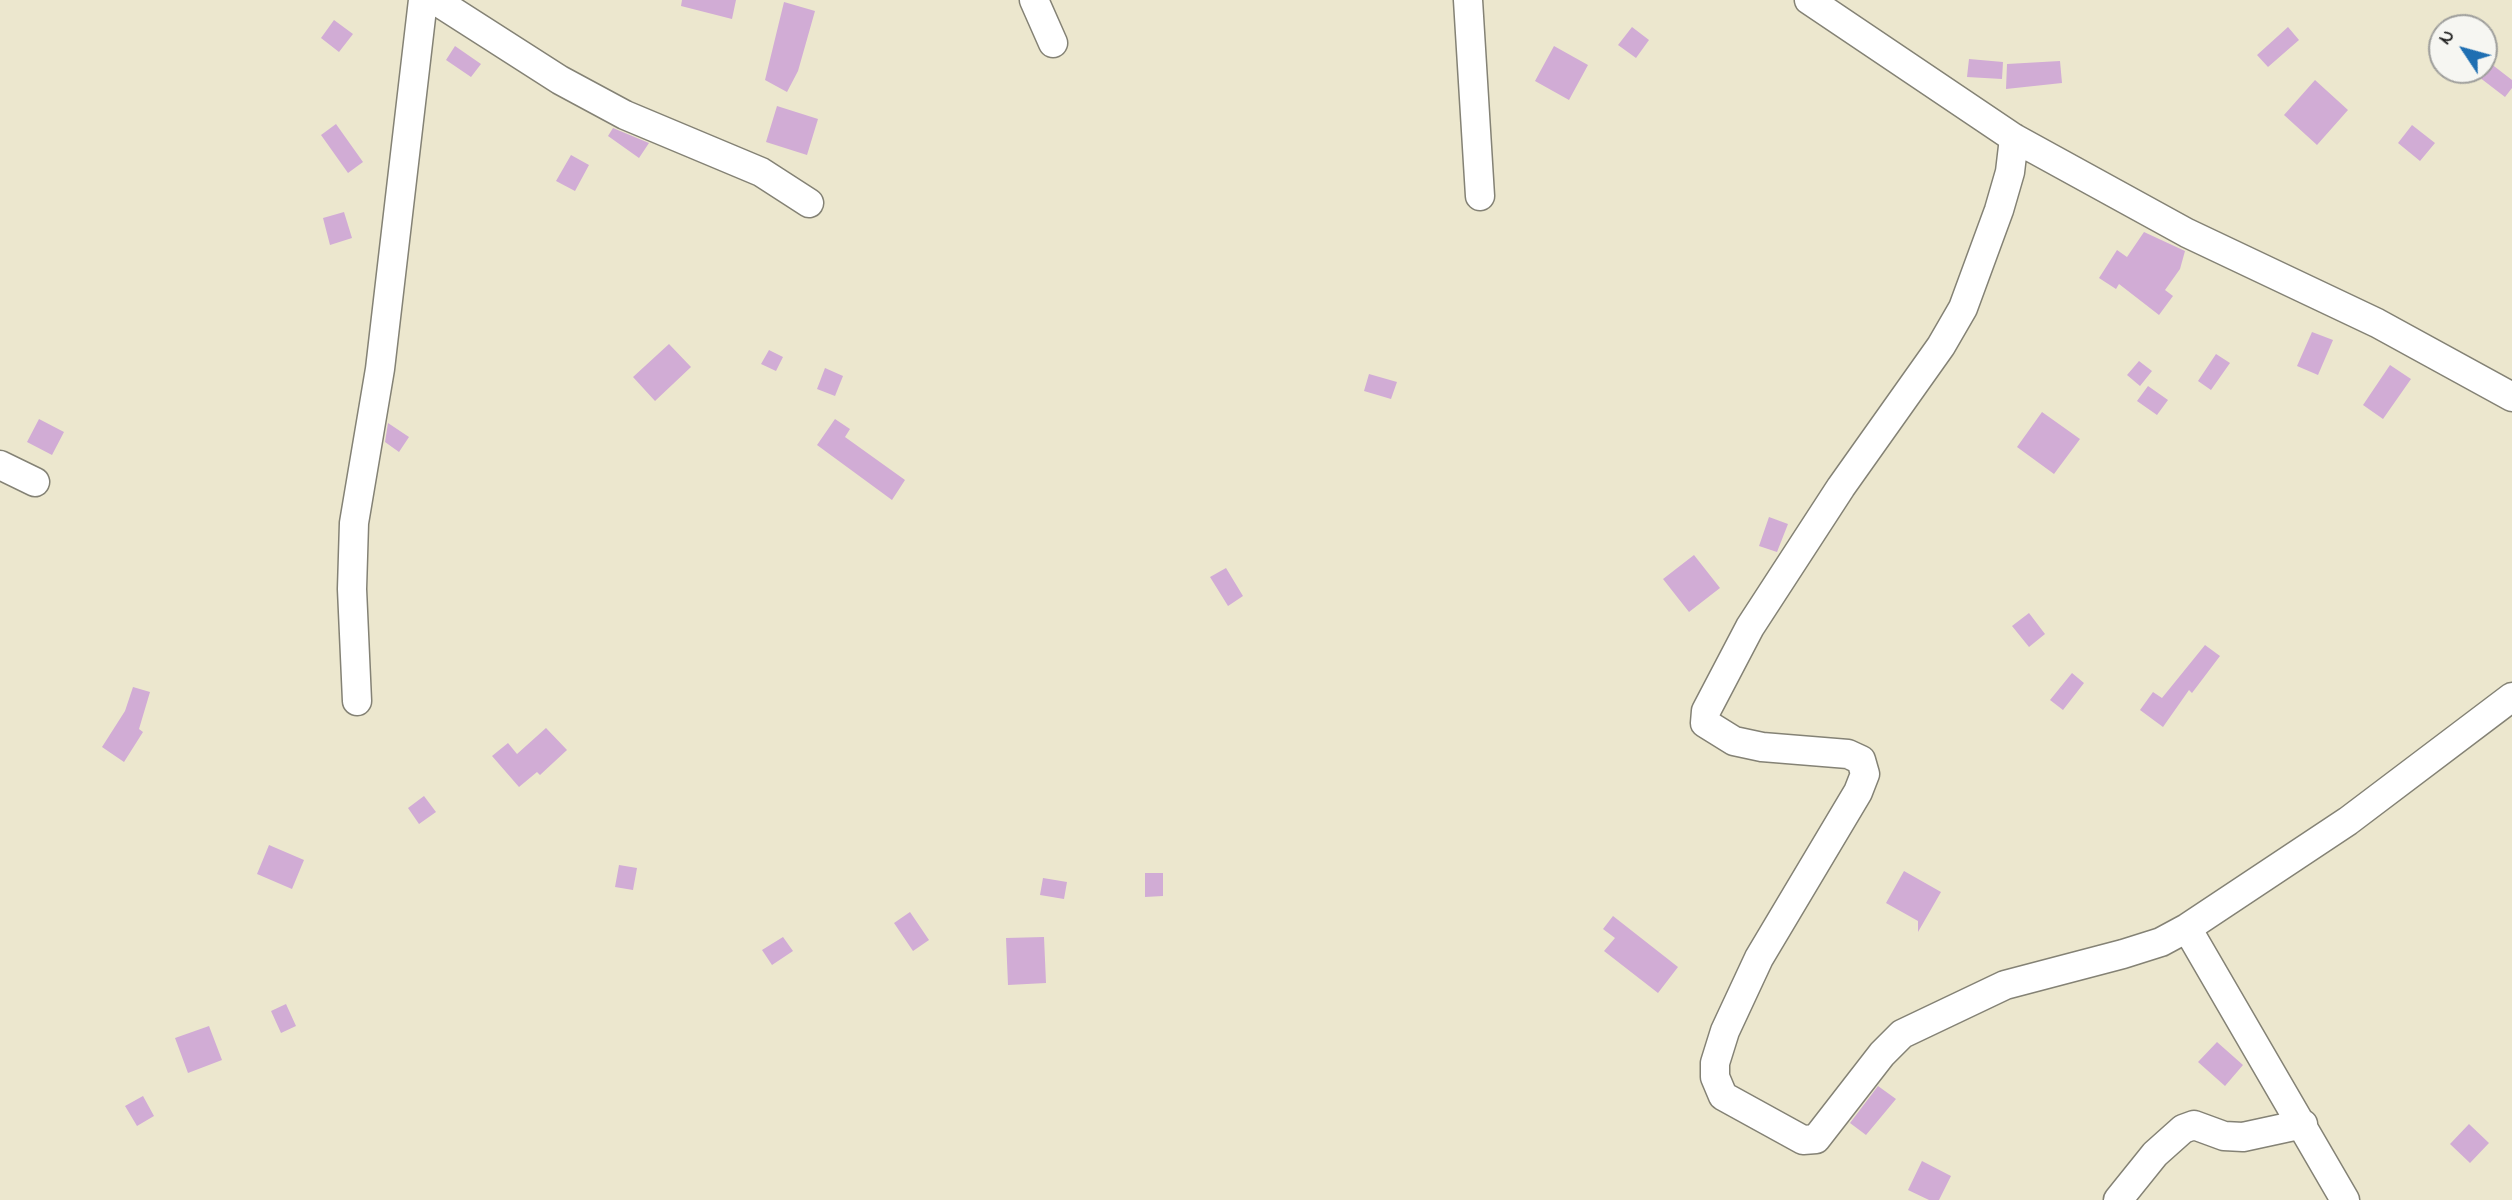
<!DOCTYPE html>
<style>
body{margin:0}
#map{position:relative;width:2512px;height:1200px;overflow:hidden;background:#ece7ce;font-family:"Indie Flower",sans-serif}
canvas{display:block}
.north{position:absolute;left:2428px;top:14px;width:70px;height:70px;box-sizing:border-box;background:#f6f6f2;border:2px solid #9f9f9c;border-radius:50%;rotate:306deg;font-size:19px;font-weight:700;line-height:28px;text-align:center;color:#1c1c1c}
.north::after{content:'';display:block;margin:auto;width:24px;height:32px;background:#1f6fb2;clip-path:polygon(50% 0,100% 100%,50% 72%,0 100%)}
</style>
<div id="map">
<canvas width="2512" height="1200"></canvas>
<div class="north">N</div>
</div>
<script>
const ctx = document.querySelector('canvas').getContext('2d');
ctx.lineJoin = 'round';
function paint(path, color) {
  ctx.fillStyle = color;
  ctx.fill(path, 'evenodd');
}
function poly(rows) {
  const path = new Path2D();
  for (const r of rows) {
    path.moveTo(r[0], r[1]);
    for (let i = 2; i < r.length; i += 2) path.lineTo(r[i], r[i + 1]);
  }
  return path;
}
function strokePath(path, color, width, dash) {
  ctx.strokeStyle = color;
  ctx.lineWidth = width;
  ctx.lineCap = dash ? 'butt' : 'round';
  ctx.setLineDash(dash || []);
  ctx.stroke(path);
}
paint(poly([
 [682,0,736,0,732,19,681,6],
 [784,2,815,11,798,71,787,92,765,80],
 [334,20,353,34,339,52,321,38],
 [1632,27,1649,40,1636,58,1618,45],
 [2288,27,2299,40,2268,67,2257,55],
 [455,46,481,64,471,77,446,60],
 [1554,46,1588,65,1569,100,1535,81],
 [1969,59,2003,62,2002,79,1967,77],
 [2060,61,2062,83,2006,89,2007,64],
 [2490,63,2512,80,2512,88,2505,97,2479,77],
 [2315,80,2348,110,2317,145,2284,115],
 [777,106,818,119,807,155,766,142],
 [336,124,363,162,348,173,321,135],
 [2412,125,2435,143,2420,161,2398,143],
 [613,128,649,143,639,158,608,136],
 [571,155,589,165,575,191,556,181],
 [344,212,352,238,330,245,323,218],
 [2144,232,2185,251,2180,269,2165,290,2173,296,2159,315,2119,284,2116,289,2099,278,2117,250,2127,257],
 [2312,332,2333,340,2318,375,2297,366],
 [669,344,691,367,655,401,633,377],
 [769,350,783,357,776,371,761,364],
 [2216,354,2230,363,2211,390,2198,381],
 [2139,361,2152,371,2140,386,2127,375],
 [2390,365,2411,379,2383,419,2363,405],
 [825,368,843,376,835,396,817,389],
 [1369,374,1397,382,1391,399,1364,391],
 [2148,386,2168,400,2157,415,2137,401],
 [2042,412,2080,439,2054,474,2017,447],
 [39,419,64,432,52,455,27,442],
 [835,419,850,429,845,437,905,480,892,500,817,445],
 [388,423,409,437,399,452,385,442],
 [1769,517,1788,524,1777,552,1759,546],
 [1694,555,1720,588,1689,612,1663,579],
 [1226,568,1243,596,1228,606,1210,577],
 [2029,613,2045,634,2029,647,2012,626],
 [2205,645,2220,656,2192,693,2189,690,2163,727,2140,710,2153,692,2162,698],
 [2072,673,2084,683,2063,710,2050,700],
 [133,687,150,692,139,729,143,732,124,762,102,747,125,711],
 [546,728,567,750,540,775,537,772,519,787,492,756,508,743,517,754],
 [424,796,436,812,419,824,408,808],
 [269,845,304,860,292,889,257,874],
 [619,865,637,868,633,890,615,887],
 [1904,871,1941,892,1918,932,1918,921,1886,903],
 [1145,873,1163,873,1163,896,1145,897],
 [1043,878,1067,882,1064,899,1040,895],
 [910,912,929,940,913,951,894,923],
 [1613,916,1678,967,1658,993,1604,951,1615,938,1603,929],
 [783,937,793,951,772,965,762,950],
 [1044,937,1046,983,1008,985,1006,938],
 [286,1004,296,1026,281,1033,271,1011],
 [209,1026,222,1060,188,1073,175,1038],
 [2217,1042,2243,1065,2225,1086,2198,1062],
 [1878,1086,1896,1099,1866,1135,1850,1123],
 [143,1096,154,1116,137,1126,125,1106],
 [2469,1124,2489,1143,2470,1163,2450,1144],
 [1922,1161,1951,1176,1939,1200,1929,1200,1908,1190]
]), '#d1acd5');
const minor = poly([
 [435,0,560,80,625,115,761,172,809,203],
 [1034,0,1053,43],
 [1468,0,1480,196],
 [1809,0,2014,138,2187,233,2377,323,2512,397],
 [2014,138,2010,172,1999,210,1963,308,1941,346,1841,487,1750,627,1706,711,1705,723,1734,741,1762,747,1848,754,1861,760,1865,774,1858,792,1759,958,1725,1031,1715,1063,1715,1077,1723,1096,1803,1140,1816,1139,1882,1054,1902,1034,2005,985,2123,954,2161,942,2187,928,2348,821,2512,697],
 [0,465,35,482],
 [357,701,352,589,354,523,380,369,423,0],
 [2187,928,2345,1200],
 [2118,1200,2155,1154,2183,1129,2194,1125,2224,1136,2243,1137,2303,1124]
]);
strokePath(minor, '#848275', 31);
strokePath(minor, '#fff', 28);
</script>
